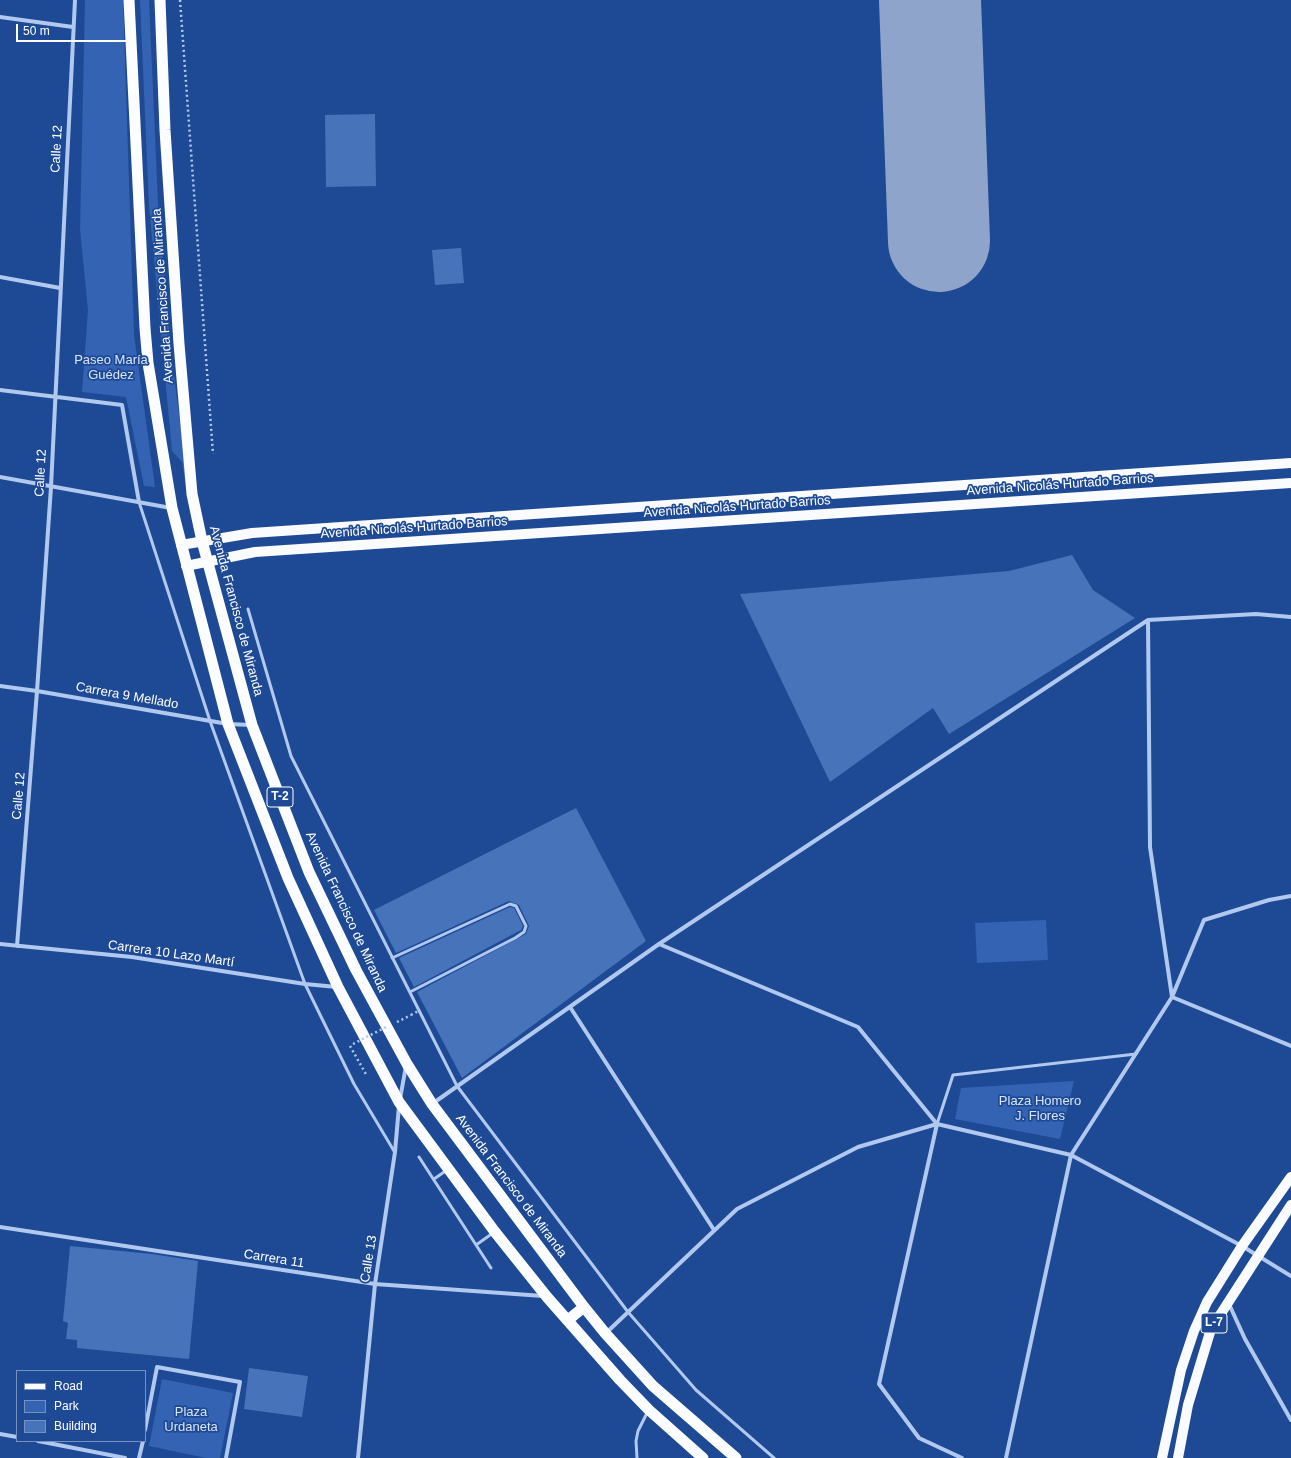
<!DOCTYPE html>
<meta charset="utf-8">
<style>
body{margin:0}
#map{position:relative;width:1291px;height:1458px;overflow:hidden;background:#1e4a95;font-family:Helvetica,sans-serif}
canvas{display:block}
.legend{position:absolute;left:16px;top:1370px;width:130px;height:72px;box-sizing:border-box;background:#1e4a95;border:1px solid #7892bf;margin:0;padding:5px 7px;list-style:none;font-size:12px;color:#fff}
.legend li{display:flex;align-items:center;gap:8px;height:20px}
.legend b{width:20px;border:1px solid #7892bf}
.scale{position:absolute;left:16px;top:24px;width:114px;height:18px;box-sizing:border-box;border:2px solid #fff;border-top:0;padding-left:5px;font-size:12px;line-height:14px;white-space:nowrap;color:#fff;-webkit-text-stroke:3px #1e4a95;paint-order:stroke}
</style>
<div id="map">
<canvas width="1291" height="1458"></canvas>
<ul class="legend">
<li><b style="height:5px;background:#f9fbff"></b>Road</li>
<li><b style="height:11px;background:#3363b2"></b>Park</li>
<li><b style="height:11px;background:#4773bb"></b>Building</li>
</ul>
<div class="scale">50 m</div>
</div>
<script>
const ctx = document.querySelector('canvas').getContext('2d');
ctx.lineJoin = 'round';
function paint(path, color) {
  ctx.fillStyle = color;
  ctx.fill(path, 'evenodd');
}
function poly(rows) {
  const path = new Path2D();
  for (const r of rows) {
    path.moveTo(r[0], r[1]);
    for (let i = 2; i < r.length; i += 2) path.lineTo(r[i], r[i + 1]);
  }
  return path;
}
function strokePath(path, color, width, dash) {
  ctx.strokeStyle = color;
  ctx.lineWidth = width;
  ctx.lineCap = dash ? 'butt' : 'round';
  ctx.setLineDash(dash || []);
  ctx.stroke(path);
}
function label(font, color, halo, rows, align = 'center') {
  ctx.font = font + ' Helvetica,sans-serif';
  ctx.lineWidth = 3.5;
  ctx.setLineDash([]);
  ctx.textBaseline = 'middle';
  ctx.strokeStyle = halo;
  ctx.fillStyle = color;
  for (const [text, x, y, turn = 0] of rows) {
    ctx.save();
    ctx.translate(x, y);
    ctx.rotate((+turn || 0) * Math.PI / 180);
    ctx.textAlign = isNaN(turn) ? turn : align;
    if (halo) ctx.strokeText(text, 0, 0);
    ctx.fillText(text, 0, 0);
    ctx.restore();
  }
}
paint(poly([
 [85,0,123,0,134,335,155,487,144,486,126,397,82,392,88,310,80,229],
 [140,0,149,0,158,203,172,362,195,528,193,528,182,462,172,451,149,206],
 [1046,920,1048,960,977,963,975,923],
 [1074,1081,1060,1139,955,1119,961,1088],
 [162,1379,233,1393,220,1458,206,1458,149,1446]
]), '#3363b2');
strokePath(poly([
 [930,0,939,241]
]), '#8ea4ca', 102);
paint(poly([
 [375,114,376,186,326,187,325,115],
 [461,248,464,283,435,285,432,250],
 [1072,555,1093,590,1135,618,949,734,933,708,830,782,740,594,1009,571],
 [576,808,646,941,462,1078,417,992,526,934,529,926,519,905,509,901,396,953,374,910],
 [510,907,514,908,523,926,521,930,414,987,399,958],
 [70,1246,152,1254,198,1261,189,1359,77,1348,77,1340,66,1339,68,1323,63,1321],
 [249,1368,308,1376,302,1417,244,1409]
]), '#4773bb');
strokePath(poly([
 [180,0,213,454],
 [397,1022,411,1015],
 [350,1046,367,1076]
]), '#b1c9ef', 2.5, [2, 3]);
strokePath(poly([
 [139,502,210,721,305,984,354,1084,394,1151],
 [248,609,291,756,457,1086,628,1312,696,1390,774,1458],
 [392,958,510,904,516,906,526,926,524,932,515,938,410,992],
 [937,1124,953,1075,1136,1054],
 [419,1157,491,1268],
 [434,1179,447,1170],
 [476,1245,493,1233],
 [637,1458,636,1441,638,1431,647,1413]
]), '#b1c9ef', 3);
strokePath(poly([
 [0,17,73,27],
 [0,277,60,288],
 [0,390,122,405,139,502],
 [0,477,171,508],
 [1148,620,1150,847,1172,997,1291,1046],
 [0,686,37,691,228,724,251,725],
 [0,944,132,957,305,984,337,987],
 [659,944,1148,620,1256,614,1291,617],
 [17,946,37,691,51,487,75,0],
 [570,1007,714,1230],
 [400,1099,406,1066],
 [432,1104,659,944,858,1027,937,1124,858,1147,737,1209,606,1333],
 [0,1227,375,1284,543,1296],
 [1229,1304,1245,1339,1291,1420],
 [145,1430,157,1367,240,1382,226,1458],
 [0,1434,17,1437],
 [38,1441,125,1458],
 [139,1458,143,1441],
 [358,1458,375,1284,395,1152,399,1106],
 [962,1458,919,1438,879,1384,937,1124,1071,1155,1242,1246,1291,1276],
 [1006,1458,1071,1155,1172,997,1204,920,1269,900,1291,896]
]), '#b1c9ef', 4);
strokePath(poly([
 [181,545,252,533,1291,463],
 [186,566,255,552,1291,483],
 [1162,1458,1181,1370,1194,1331,1207,1302,1242,1246,1291,1177],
 [1178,1458,1188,1405,1211,1329,1291,1205]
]), '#f9fbff', 10);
strokePath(poly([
 [129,0,145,328,148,363,172,508,228,724,288,878,338,987,399,1102,495,1232,547,1297,620,1380,649,1410,703,1458],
 [160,0,165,130,179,344,192,494,202,541,252,725,309,872,356,970,407,1064,432,1104,584,1307,605,1333,653,1386,736,1458],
 [568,1320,584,1307]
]), '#fcfdff', 11);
strokePath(poly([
 [411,1015,420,1010],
 [353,1044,388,1026]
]), '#b1c9ef', 2.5, [2, 3]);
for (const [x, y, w] of [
 [280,797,26],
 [1214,1323,26]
]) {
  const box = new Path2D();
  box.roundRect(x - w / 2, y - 10, w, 20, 3);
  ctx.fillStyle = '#1e4a95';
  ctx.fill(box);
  strokePath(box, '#fff', 1);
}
label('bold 12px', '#fff', null, [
 ["T-2",280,797],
 ["L-7",1214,1323]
]);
label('13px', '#fff', '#1e4a95', [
 ["Calle 12",57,149,-87],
 ["Avenida Francisco de Miranda",163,296,-94],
 ["Calle 12",41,473,-87],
 ["Avenida Nicolás Hurtado Barrios",1060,485,-4],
 ["Avenida Nicolás Hurtado Barrios",737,507,-4],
 ["Avenida Nicolás Hurtado Barrios",414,528,-4],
 ["Avenida Francisco de Miranda",236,611,75],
 ["Carrera 9 Mellado",127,696,10],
 ["Calle 12",19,796,-85],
 ["Avenida Francisco de Miranda",346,912,65],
 ["Carrera 10 Lazo Martí",171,954,8],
 ["Avenida Francisco de Miranda",511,1186,53],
 ["Carrera 11",274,1259,9],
 ["Calle 13",369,1259,-81]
]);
label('13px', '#d8e5fa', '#1e4a95', [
 ["Paseo María",111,360],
 ["Guédez",111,375],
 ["Plaza Homero",1040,1101],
 ["J. Flores",1040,1116],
 ["Plaza",191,1412],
 ["Urdaneta",191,1427]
]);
</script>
